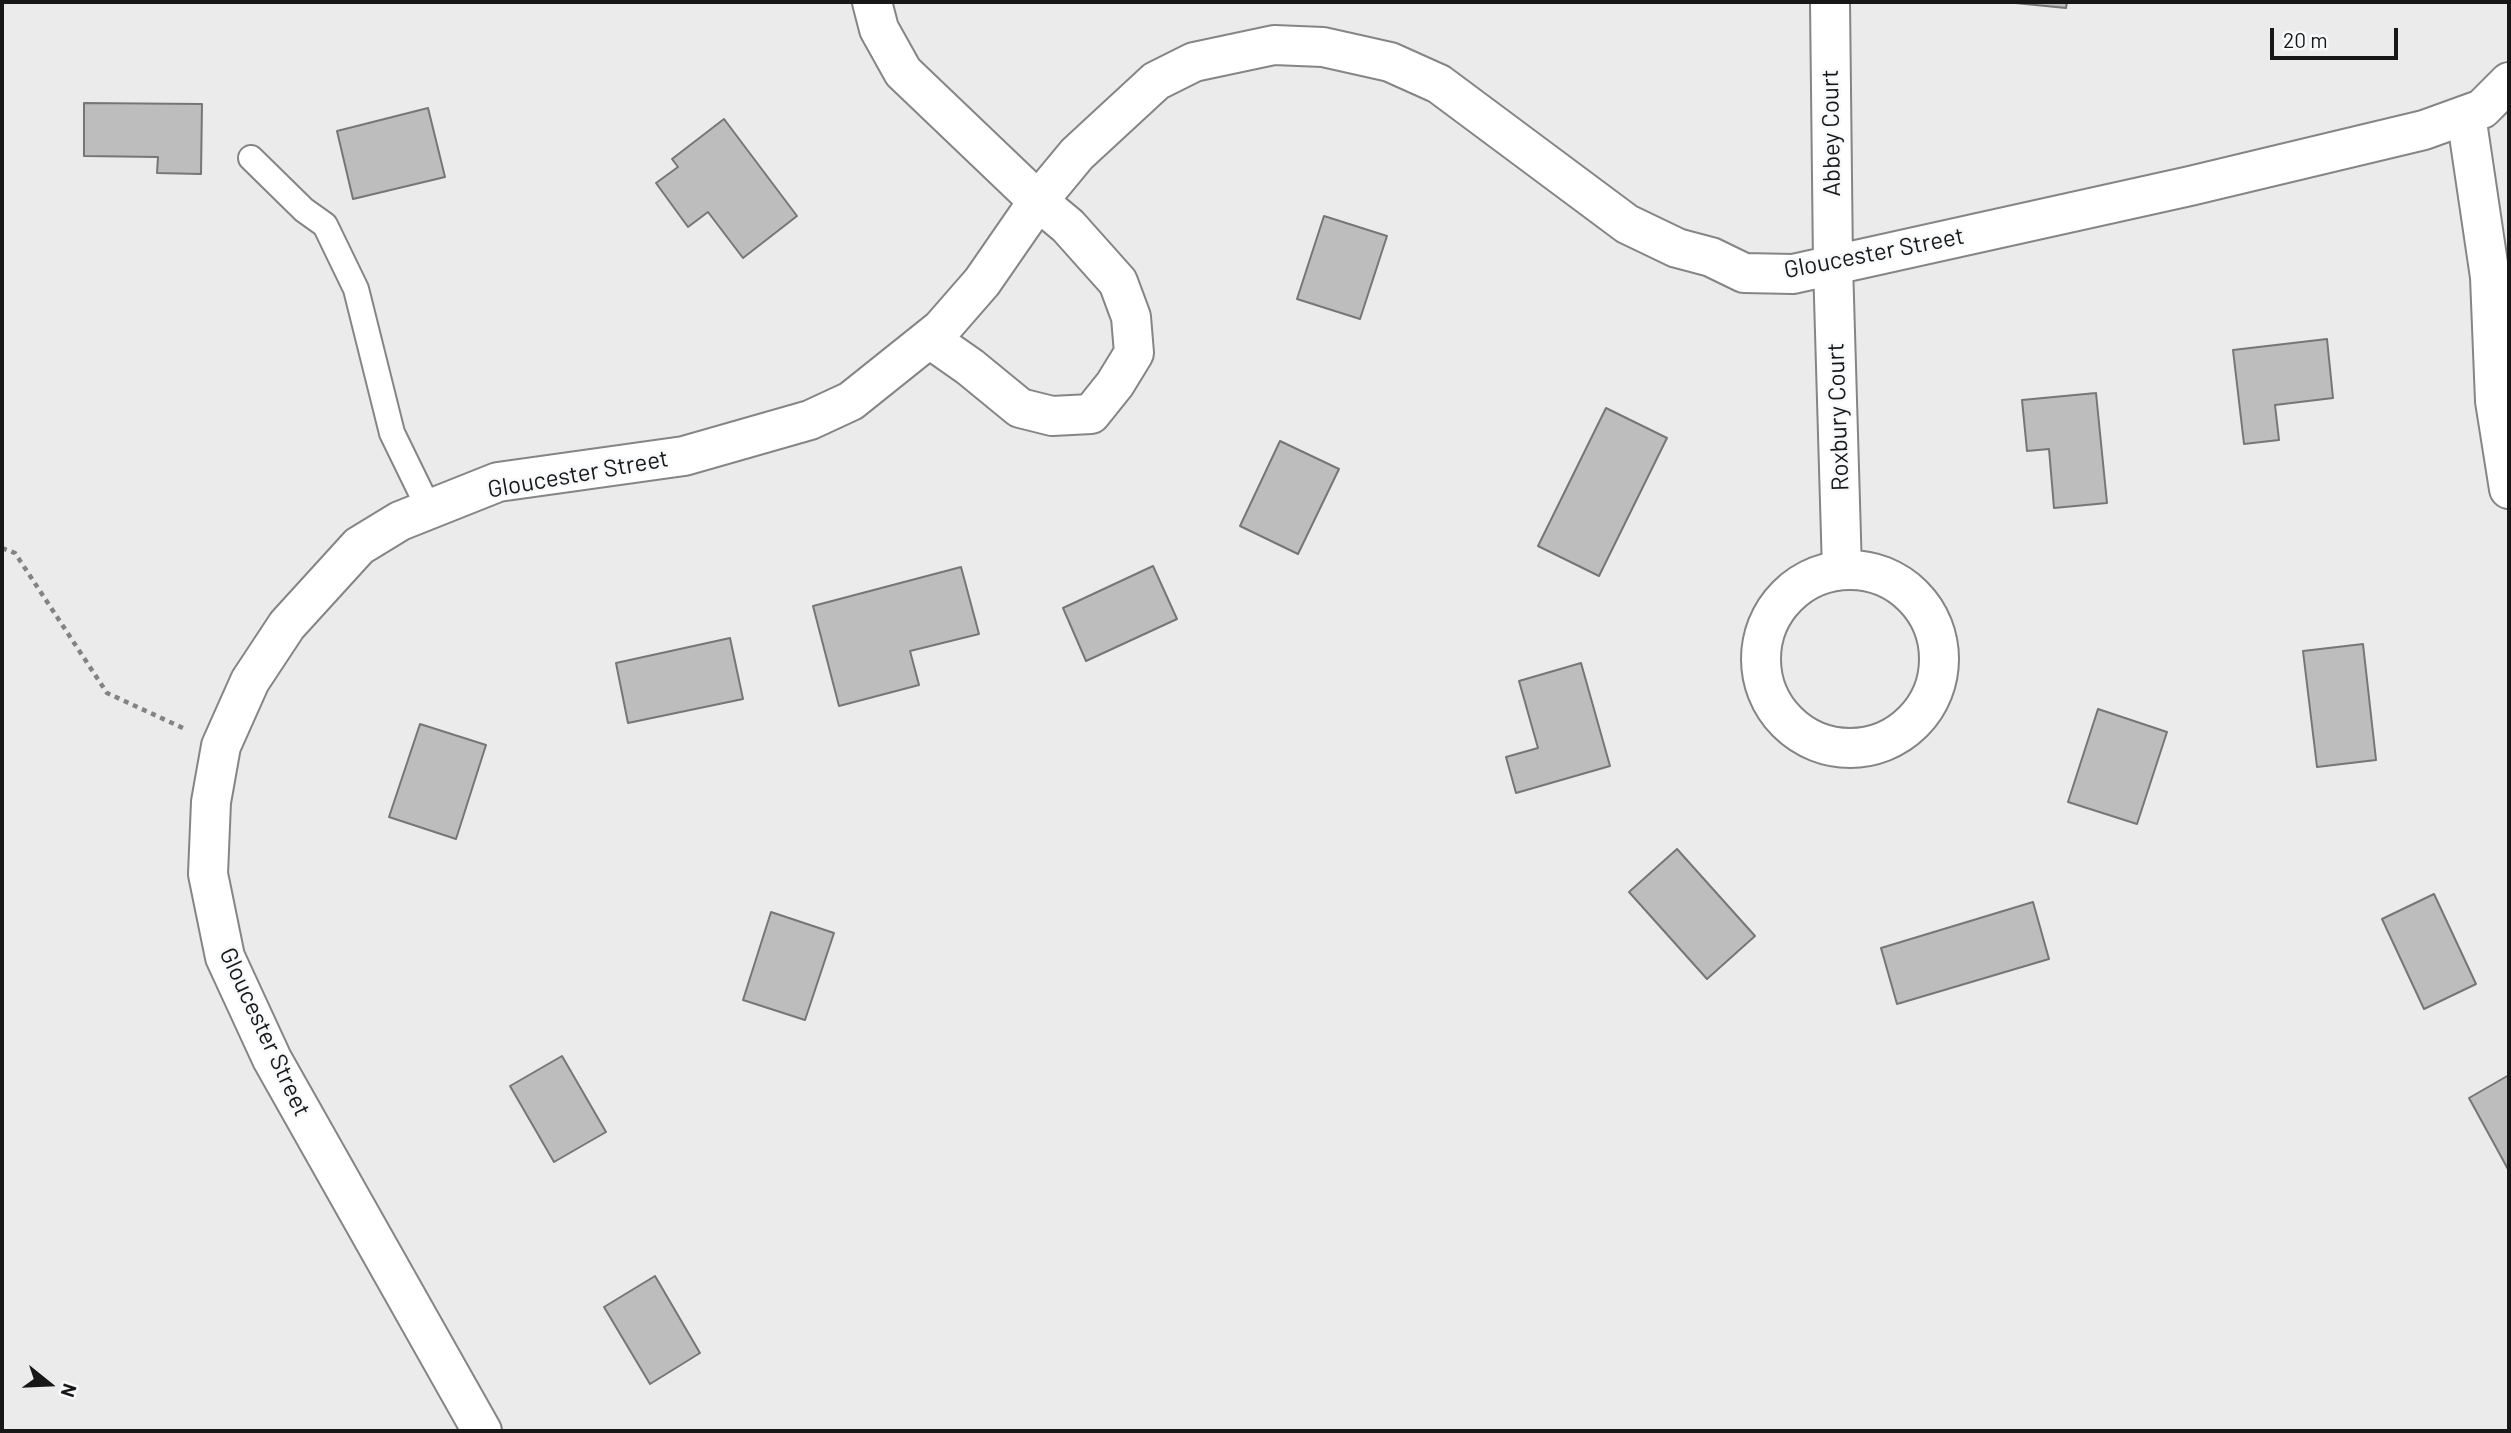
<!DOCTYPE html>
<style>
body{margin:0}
#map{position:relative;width:2511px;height:1433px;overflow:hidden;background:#ebebec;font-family:Barlow,sans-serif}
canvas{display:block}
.frame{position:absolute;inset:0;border:4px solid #171718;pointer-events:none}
.north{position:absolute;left:14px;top:1349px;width:70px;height:70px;-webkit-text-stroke:5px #f8f9fa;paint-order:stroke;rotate:108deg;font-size:19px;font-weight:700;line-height:28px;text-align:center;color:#171718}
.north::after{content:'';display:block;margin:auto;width:24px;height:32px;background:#171718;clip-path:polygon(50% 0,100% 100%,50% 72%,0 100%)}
.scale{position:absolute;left:2270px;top:28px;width:128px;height:32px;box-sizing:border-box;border:4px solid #171718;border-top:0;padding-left:9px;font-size:21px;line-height:24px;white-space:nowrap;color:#171718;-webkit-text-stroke:5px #f8f9fa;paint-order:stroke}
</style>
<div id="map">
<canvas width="2511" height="1433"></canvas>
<div class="frame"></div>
<div class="north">N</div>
<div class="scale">20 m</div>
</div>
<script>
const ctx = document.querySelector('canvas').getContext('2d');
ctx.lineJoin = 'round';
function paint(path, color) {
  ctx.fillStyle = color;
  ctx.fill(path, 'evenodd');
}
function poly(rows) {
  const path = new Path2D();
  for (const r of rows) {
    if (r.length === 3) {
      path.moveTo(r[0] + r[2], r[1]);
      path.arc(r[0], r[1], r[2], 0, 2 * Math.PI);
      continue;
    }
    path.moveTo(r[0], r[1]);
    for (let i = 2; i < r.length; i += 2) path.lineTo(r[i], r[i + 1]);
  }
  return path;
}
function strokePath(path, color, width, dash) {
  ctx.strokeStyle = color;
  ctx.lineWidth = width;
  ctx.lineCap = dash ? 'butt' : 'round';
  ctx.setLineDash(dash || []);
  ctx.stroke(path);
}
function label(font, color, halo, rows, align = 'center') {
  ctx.font = font + ' Barlow,sans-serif';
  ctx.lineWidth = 5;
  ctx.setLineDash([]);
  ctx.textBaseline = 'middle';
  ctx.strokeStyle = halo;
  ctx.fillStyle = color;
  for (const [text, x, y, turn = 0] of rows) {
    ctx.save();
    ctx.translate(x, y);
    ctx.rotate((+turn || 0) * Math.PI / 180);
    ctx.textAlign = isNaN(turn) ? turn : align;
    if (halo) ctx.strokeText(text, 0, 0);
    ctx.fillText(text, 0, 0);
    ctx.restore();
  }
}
const building = poly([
 [2005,2,2067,2,2066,8,2005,2],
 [84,103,202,104,201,174,157,173,158,157,84,156,84,103],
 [428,108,445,177,353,199,337,131,428,108],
 [724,119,797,216,743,258,708,212,688,227,656,183,678,167,672,159,724,119],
 [1324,216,1387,236,1360,319,1297,299,1324,216],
 [2327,339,2333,398,2275,405,2279,440,2244,444,2233,350,2327,339],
 [2096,393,2107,503,2054,508,2049,449,2027,451,2022,400,2096,393],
 [1606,408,1667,438,1599,576,1538,546,1606,408],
 [1280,441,1339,469,1298,554,1240,526,1280,441],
 [1153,566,1177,619,1086,661,1063,608,1153,566],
 [961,567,979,634,910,651,919,685,839,706,813,606,961,567],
 [730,638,743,699,628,723,616,663,730,638],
 [2363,644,2376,760,2317,767,2303,651,2363,644],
 [1581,663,1610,766,1516,793,1506,757,1538,748,1519,681,1581,663],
 [2098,709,2167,732,2137,824,2068,802,2098,709],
 [420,724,486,745,456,839,389,817,420,724],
 [1677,849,1755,936,1707,979,1629,892,1677,849],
 [2434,894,2476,984,2424,1009,2382,919,2434,894],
 [2033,902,2049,959,1897,1004,1881,948,2033,902],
 [771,912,834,933,805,1020,743,1000,771,912],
 [562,1056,606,1132,554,1162,510,1086,562,1056],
 [2509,1075,2509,1171,2469,1098,2509,1075],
 [655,1276,700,1353,650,1384,604,1307,655,1276]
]);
paint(building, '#bebdbe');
strokePath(building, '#767676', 2);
const lane = poly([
 [251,158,304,210,325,225,356,289,392,433,429,509]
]);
const street = poly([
 [872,2,879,29,903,72,1038,201,1068,226,1118,282,1131,317,1134,353,1115,384,1091,414,1052,416,1020,408,970,367,930,339],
 [1830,2,1833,264,1842,570],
 [2466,115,2490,277,2495,401,2509,489],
 [1850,659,89],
 [482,1431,272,1059,225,957,208,874,211,802,221,746,250,681,287,625,359,546,400,521,498,482,684,456,810,420,851,401,941,329,982,282,1038,201,1077,154,1156,81,1194,62,1274,45,1323,47,1390,62,1439,84,1627,224,1677,248,1711,257,1744,273,1793,274,2190,186,2424,130,2482,109,2509,82]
]);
strokePath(lane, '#848586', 28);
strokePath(street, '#848586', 42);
strokePath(poly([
 [2,548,15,553,107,693,183,728]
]), '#838384', 4.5, [5, 5]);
strokePath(lane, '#fff', 24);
strokePath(street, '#fff', 38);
label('24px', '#171718', '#f8f9fa', [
 ["Abbey Court",1831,133,-91],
 ["Gloucester Street",1874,253,-11],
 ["Roxbury Court",1838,417,-92],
 ["Gloucester Street",578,474,-10],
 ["Gloucester Street",265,1032,65]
]);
</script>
